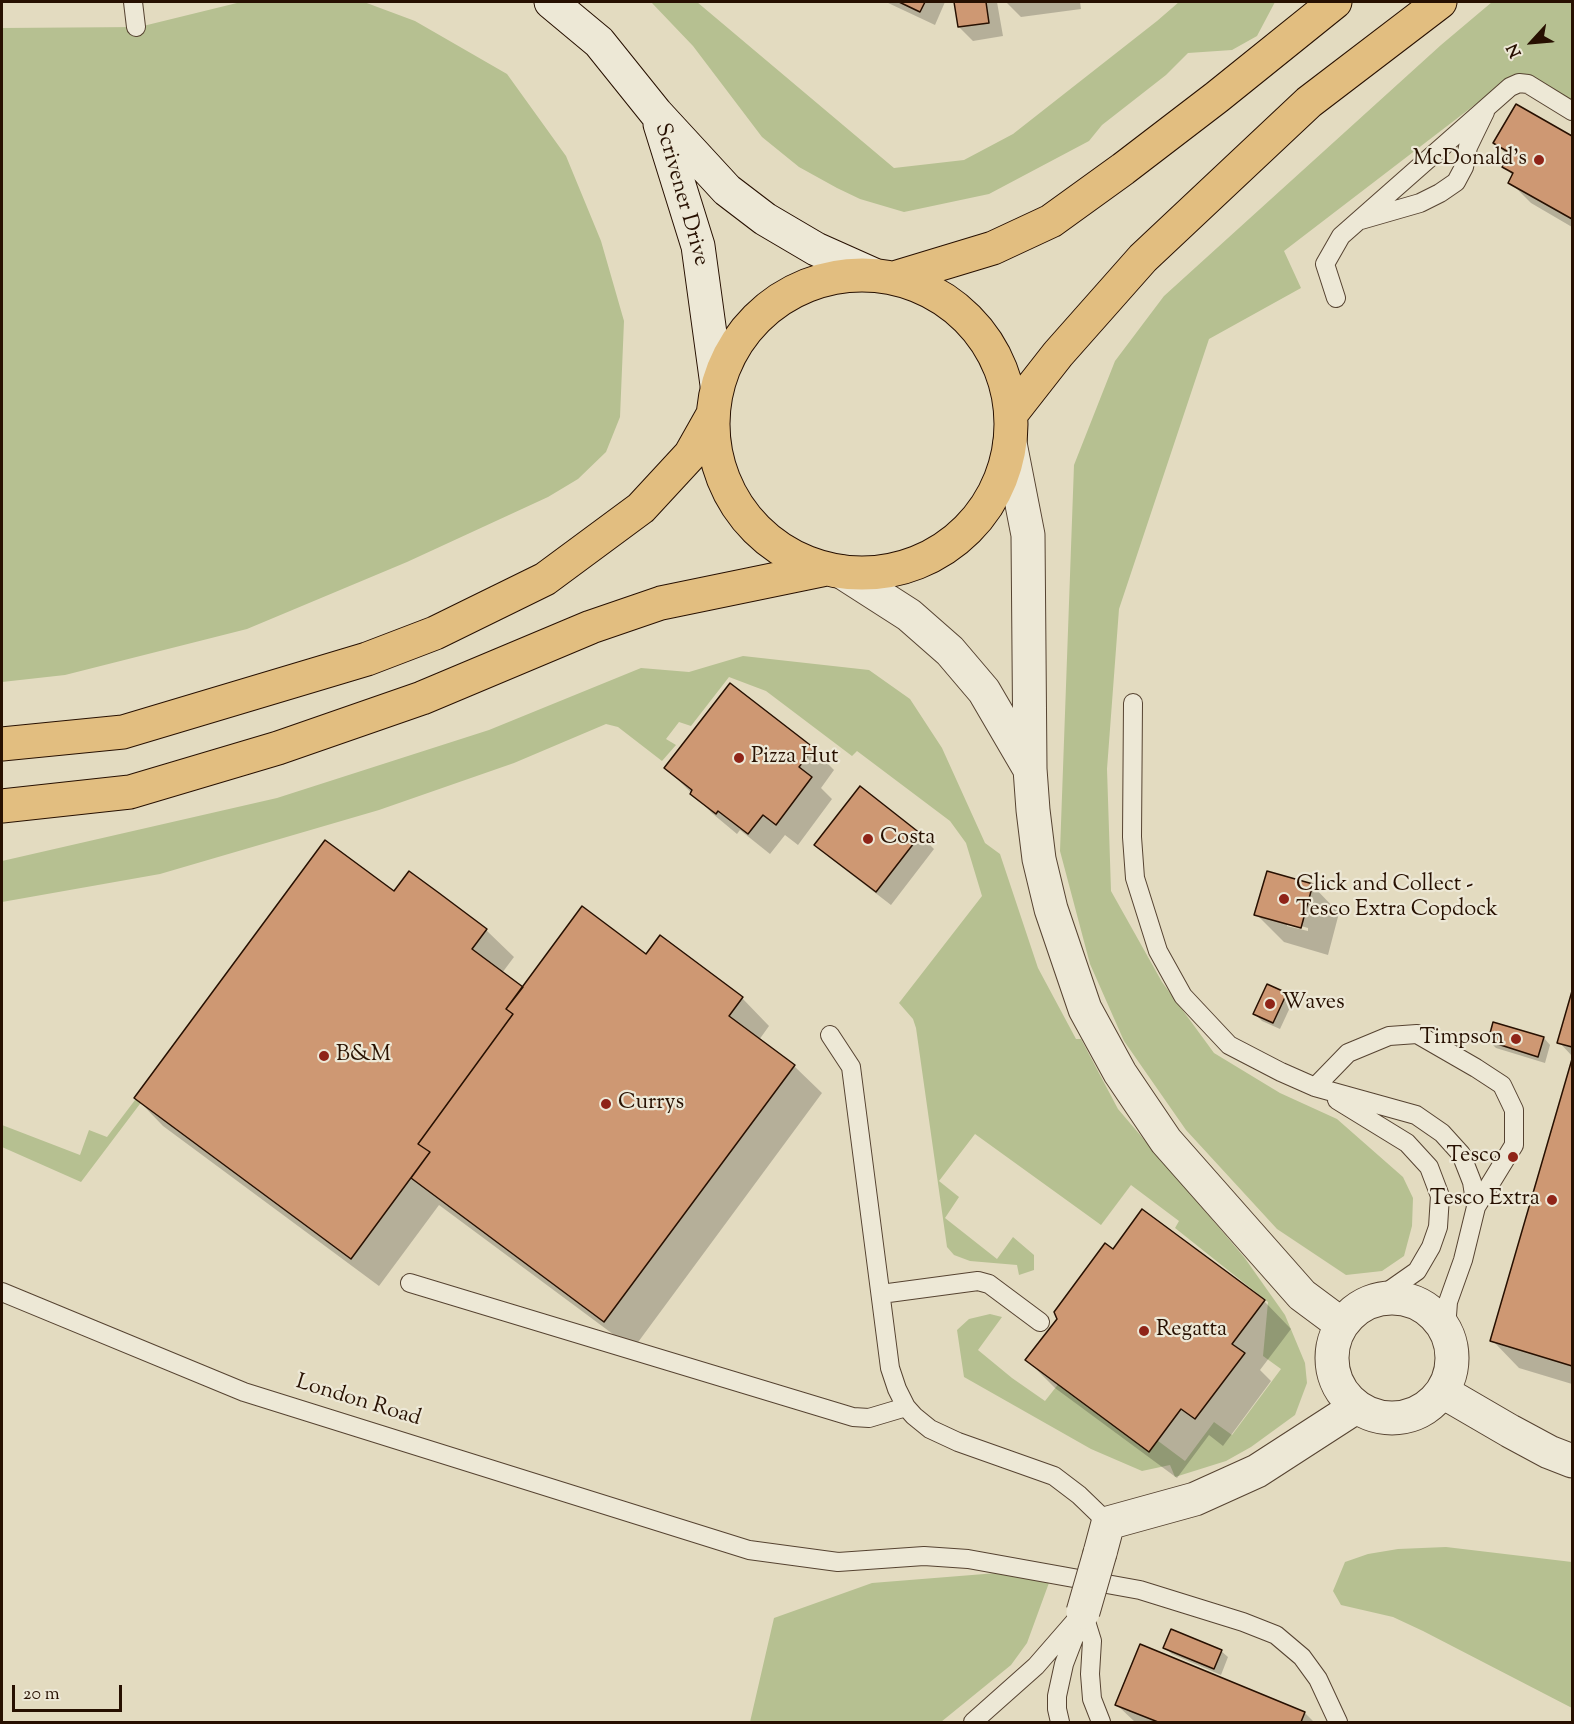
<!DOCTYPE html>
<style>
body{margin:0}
#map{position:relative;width:1574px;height:1724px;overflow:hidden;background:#e3dbc0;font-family:"Sorts Mill Goudy",serif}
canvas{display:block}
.frame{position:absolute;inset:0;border:3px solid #271001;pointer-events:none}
.north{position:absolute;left:1502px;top:12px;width:60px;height:60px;-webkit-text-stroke:4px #ede8d6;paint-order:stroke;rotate:244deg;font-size:16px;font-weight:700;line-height:24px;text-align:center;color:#271001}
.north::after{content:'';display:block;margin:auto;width:21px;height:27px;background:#271001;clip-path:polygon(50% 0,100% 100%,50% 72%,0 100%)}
.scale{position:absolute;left:12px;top:1685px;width:110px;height:27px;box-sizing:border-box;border:3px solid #271001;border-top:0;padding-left:8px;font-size:18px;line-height:21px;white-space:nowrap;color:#271001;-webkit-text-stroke:4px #ede8d6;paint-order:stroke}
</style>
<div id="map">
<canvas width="1574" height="1724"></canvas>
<div class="frame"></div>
<div class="north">N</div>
<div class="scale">20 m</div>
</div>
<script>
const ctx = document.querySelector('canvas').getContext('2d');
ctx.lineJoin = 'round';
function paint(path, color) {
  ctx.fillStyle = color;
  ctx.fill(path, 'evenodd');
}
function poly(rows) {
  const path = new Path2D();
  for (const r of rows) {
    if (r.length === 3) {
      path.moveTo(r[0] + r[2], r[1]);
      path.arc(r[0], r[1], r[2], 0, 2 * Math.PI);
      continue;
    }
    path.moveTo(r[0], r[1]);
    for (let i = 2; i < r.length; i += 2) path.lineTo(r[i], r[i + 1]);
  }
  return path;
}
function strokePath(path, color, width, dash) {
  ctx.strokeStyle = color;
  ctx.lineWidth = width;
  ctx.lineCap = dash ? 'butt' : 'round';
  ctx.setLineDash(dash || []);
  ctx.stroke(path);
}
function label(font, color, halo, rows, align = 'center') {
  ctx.font = font + ' "Sorts Mill Goudy",serif';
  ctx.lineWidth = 4.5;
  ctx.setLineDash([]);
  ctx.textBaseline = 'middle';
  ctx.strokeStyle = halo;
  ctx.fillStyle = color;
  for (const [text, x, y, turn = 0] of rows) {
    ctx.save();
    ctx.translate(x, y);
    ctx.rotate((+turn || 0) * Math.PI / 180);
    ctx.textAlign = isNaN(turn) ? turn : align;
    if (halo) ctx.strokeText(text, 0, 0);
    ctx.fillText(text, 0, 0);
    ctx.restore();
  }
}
paint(poly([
 [241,2,364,2,415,21,507,74,566,156,601,241,624,321,620,417,606,452,578,479,548,497,407,562,247,629,65,675,2,682,2,28,139,27],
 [651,2,697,2,894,168,964,160,1013,134,1157,21,1179,2,1275,2,1257,36,1232,50,1188,53,1166,75,1102,125,1089,141,989,194,904,212,860,199,837,188,799,167,762,137,693,46],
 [1492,2,1572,2,1572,102,1515,74,1284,251,1301,288,1209,339,1119,609,1107,769,1111,891,1162,982,1214,1053,1280,1093,1337,1119,1403,1177,1413,1198,1412,1226,1404,1256,1382,1271,1346,1275,1277,1229,1186,1130,1124,1041,1090,964,1060,851,1074,465,1115,361,1164,296,1441,45],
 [743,656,869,670,910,699,942,748,985,843,1000,854,1038,968,1076,1039,1081,1039,1118,1109,1244,1257,1285,1315,1305,1363,1307,1383,1295,1415,1251,1447,1226,1461,1175,1477,1170,1465,1142,1471,1091,1449,964,1377,957,1330,969,1319,990,1314,1002,1317,978,1350,1012,1378,1045,1401,1067,1373,1185,1461,1214,1422,1232,1435,1281,1369,1263,1356,1268,1302,1175,1228,1179,1221,1131,1185,1101,1225,975,1134,939,1181,959,1197,945,1218,997,1259,1013,1237,1034,1255,1034,1270,1019,1275,1017,1265,970,1261,954,1255,947,1247,916,1028,913,1019,899,1003,982,896,966,843,950,821,857,751,852,756,766,691,729,677,691,726,679,722,666,739,676,745,662,761,618,727,606,724,514,763,379,810,160,874,2,902,2,861,277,798,489,730,641,668,689,672],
 [157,1071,158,1080,81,1182,2,1147,2,1125,80,1155,89,1130,107,1137],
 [1446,1547,1572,1562,1572,1708,1423,1631,1393,1617,1341,1605,1333,1591,1345,1562,1368,1554,1398,1549],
 [1022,1571,1050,1580,1027,1643,1011,1665,941,1722,750,1722,774,1618,872,1583]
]), '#b6c091');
paint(poly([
 [886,2,945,2,935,25],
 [955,2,997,2,1003,36,973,41,959,27],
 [1006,2,1080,2,1081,9,1021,17],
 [1516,106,1572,138,1572,227,1531,203,1510,182,1513,176,1504,166,1509,157,1495,143],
 [731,685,813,749,834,770,821,788,832,799,798,845,785,835,770,854,740,830,737,834,713,814,666,768],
 [920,835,934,849,891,905,830,858,816,844],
 [1312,885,1339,913,1328,955,1284,942,1256,914],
 [1287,922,1308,928,1308,931,1287,926],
 [394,893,486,930,514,957,502,973,523,989,646,956,742,998,769,1026,759,1040,794,1066,822,1093,633,1349,439,1205,379,1286,163,1126,136,1098],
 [1286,994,1293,1001,1280,1029,1262,1021,1255,1014],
 [1572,997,1572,1056,1559,1042],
 [1494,1023,1544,1038,1550,1045,1545,1063,1496,1048,1489,1041],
 [1572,1064,1572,1384,1519,1368,1492,1340],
 [1113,1251,1264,1301,1291,1329,1260,1370,1271,1381,1223,1446,1209,1435,1177,1478,1055,1388,1027,1360],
 [1141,1646,1305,1713,1314,1722,1135,1722,1117,1705],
 [1165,1648,1221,1651,1228,1657,1221,1675,1172,1654]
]), '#0003');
const building = poly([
 [899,2,925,2,920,12,899,2],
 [954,2,986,2,989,23,958,27,954,2],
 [1516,104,1572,136,1572,219,1508,183,1513,173,1502,167,1510,153,1493,143,1516,104],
 [730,683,814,748,799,767,812,777,776,825,763,815,748,834,718,811,716,814,690,794,692,790,664,768,730,683],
 [860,786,921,834,876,892,814,845,860,786],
 [325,840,394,891,409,871,439,893,487,929,472,949,523,987,506,1009,513,1014,418,1144,430,1152,351,1259,134,1098,325,840],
 [1267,871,1313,884,1301,928,1254,915,1267,871],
 [582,906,646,954,660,935,743,997,729,1016,795,1065,604,1322,411,1178,430,1152,418,1144,513,1014,506,1009,582,906],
 [1267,984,1287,993,1273,1023,1253,1014,1267,984],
 [1572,991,1572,1047,1557,1043,1572,991],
 [1493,1022,1544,1037,1538,1057,1488,1041,1493,1022],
 [1572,1059,1572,1366,1490,1341,1572,1059],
 [1142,1209,1265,1300,1232,1344,1245,1353,1195,1419,1181,1409,1149,1452,1025,1360,1057,1319,1054,1312,1105,1243,1113,1249,1142,1209],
 [1171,1629,1222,1650,1214,1669,1163,1648,1171,1629],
 [1140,1644,1305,1712,1301,1722,1158,1722,1115,1705,1140,1644]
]);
paint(building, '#ce9873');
strokePath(building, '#271001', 1.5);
const lane = poly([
 [133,2,136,27],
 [1361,220,1420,203,1440,193,1456,182,1464,167,1468,147,1485,112],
 [1336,298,1325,264,1341,236,1510,87,1519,83,1528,84,1572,111],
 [1133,703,1132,837,1135,878,1158,951,1183,996,1229,1045,1281,1072,1315,1087,1416,1115,1442,1133,1461,1154,1472,1182,1476,1207],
 [830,1035,851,1067,890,1368,897,1389,906,1407,914,1416,930,1429,958,1442,1054,1476,1079,1495,1108,1523],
 [1315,1087,1348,1053,1389,1036,1417,1034,1476,1068,1502,1085,1514,1110,1514,1145,1476,1207,1463,1260,1448,1302,1446,1329],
 [1337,1100,1407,1143,1429,1167,1440,1196,1438,1227,1431,1247,1417,1271,1377,1299],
 [410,1283,853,1417,869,1418,906,1407],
 [2,1292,244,1392,749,1550,838,1562,924,1556,968,1559,1140,1590,1243,1622,1276,1635,1302,1657,1318,1679,1338,1722],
 [881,1294,978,1281,989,1284,1040,1322],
 [1083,1612,1092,1641,1090,1674,1092,1699,1101,1722],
 [973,1722,1036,1666,1083,1612],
 [1060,1722,1057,1709,1057,1696,1064,1664,1079,1625]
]);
const street = poly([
 [1010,443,1028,535,1030,769,1033,810,1039,859,1051,909,1085,1009,1120,1073,1166,1141,1302,1295,1341,1324],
 [842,572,909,615,950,651,984,691,1029,768],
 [1392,1358,60],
 [1443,1392,1510,1431,1549,1452,1572,1461],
 [1100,1553,1108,1523,1195,1499,1257,1471,1356,1407]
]);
const secondary = poly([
 [551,2,599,42,656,113,727,190,765,219,816,249,872,274],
 [660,124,698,246,717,385]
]);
const primary = poly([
 [862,424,149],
 [894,278,993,248,1051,221,1123,169,1217,97,1335,2],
 [1011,414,1058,354,1143,258,1309,102,1440,2],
 [2,744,123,732,367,659,435,633,545,579,641,508,690,455,712,416],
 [2,806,130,792,278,748,422,698,591,627,661,603,826,569]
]);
strokePath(lane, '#564331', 20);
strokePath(street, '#564331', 35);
strokePath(secondary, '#271001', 35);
strokePath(primary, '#271001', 35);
strokePath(lane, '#ede8d6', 18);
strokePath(street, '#ede8d6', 33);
strokePath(secondary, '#ede8d6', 33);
strokePath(primary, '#e2be80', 33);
const streetBridge = poly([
 [1083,1612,1100,1553]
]);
strokePath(streetBridge, '#564331', 35, []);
strokePath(streetBridge, '#ede8d6', 33);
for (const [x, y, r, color] of [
 [1539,160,6,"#8f2418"],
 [739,758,6,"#8f2418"],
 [868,839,6,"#8f2418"],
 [1284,899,6,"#8f2418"],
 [1270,1004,6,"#8f2418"],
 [1516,1039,6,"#8f2418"],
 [324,1056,6,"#8f2418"],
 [606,1104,6,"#8f2418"],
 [1513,1157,6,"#8f2418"],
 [1552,1200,6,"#8f2418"],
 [1144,1331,6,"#8f2418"]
]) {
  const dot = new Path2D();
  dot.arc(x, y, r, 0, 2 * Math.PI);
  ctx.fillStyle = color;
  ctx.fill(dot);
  strokePath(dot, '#ede8d6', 2);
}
label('22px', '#271001', '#ede8d6', [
 ["McDonald's",1527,160,"right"],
 ["Pizza Hut",751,758],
 ["Costa",880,839],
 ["Click and Collect -",1296,886],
 ["Tesco Extra Copdock",1296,911],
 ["Waves",1282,1004],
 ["Timpson",1504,1039,"right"],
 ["B&M",336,1056],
 ["Currys",618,1104],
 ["Tesco",1501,1157,"right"],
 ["Tesco Extra",1540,1200,"right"],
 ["Regatta",1156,1331]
], 'left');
label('22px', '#271001', '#ede8d6', [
 ["Scrivener Drive",680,195,74],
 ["London Road",358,1402,17]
]);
</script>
